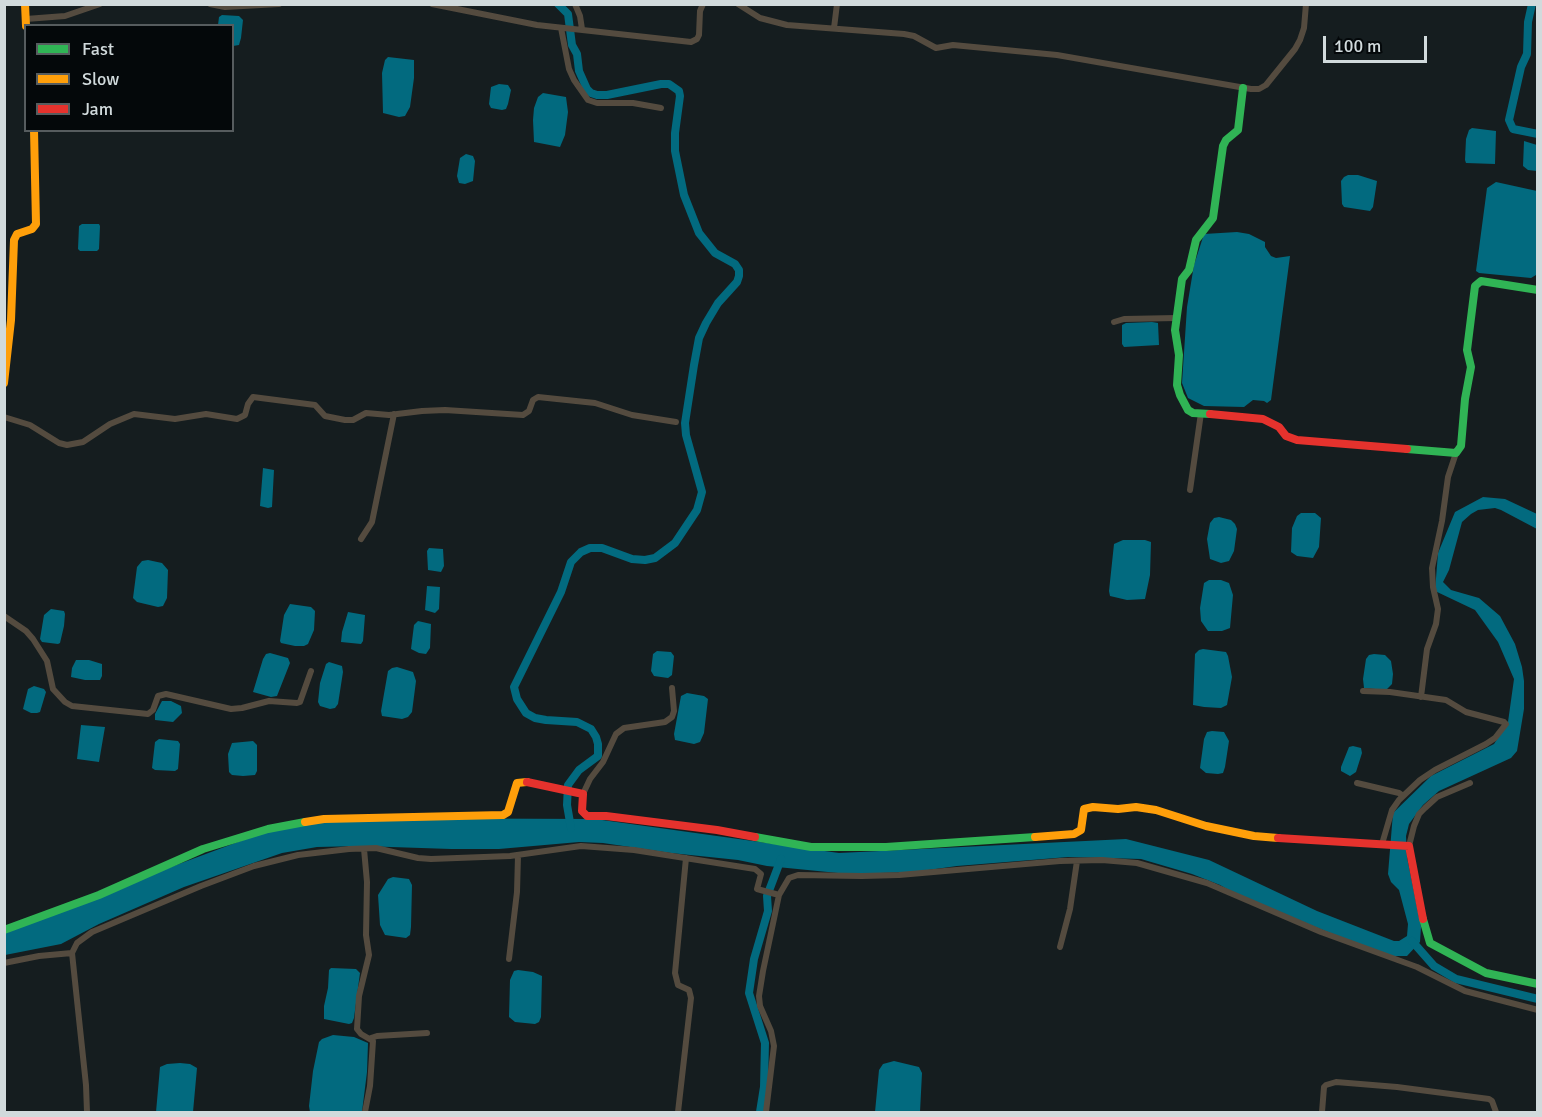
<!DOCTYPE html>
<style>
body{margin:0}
#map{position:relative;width:1542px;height:1117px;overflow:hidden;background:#151d1f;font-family:Signika,sans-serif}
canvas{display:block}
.frame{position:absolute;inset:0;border:6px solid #d1dadc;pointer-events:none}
.legend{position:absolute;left:24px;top:24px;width:210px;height:108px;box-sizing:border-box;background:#04080a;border:2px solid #565c5e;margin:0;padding:8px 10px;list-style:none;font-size:18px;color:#d1dadc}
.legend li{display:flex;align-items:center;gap:12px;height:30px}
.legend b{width:30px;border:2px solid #565c5e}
.scale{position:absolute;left:1323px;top:36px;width:104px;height:27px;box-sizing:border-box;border:3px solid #d1dadc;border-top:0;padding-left:8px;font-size:18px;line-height:21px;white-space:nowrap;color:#d1dadc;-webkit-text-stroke:4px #04080a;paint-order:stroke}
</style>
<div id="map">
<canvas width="1542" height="1117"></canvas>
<div class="frame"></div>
<ul class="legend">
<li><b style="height:8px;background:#30b455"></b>Fast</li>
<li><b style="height:8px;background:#ff9f0a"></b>Slow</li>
<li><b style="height:8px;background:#e5322d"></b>Jam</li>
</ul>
<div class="scale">100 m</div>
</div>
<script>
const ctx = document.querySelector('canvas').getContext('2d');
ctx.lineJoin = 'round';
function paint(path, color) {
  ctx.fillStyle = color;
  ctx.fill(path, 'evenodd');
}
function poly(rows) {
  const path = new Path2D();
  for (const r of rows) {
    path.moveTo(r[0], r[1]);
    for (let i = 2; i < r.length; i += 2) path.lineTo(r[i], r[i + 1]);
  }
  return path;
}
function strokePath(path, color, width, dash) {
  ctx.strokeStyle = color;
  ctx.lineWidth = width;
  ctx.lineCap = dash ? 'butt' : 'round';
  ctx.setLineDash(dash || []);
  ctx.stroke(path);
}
paint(poly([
 [222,15,239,16,243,20,241,38,239,45,233,46,232,26,218,25,219,17],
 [388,57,414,60,414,78,410,107,405,116,399,117,383,113,382,73,385,60],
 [499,84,508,85,511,90,508,104,506,109,502,110,491,108,489,104,491,87],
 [543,93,566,97,568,112,565,135,560,147,534,142,533,120,534,108,538,97],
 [1472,128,1496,131,1495,164,1466,163,1465,160,1466,139,1469,130],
 [1524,141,1537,145,1537,171,1528,170,1523,166],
 [466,154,473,156,475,161,473,181,465,184,459,183,457,176,460,158],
 [1348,175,1358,175,1377,181,1373,207,1370,211,1344,207,1342,204,1341,181,1344,177],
 [1496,182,1537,191,1537,270,1536,275,1531,278,1479,273,1476,271,1487,188],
 [82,224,99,224,100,226,99,249,97,251,80,251,78,249,79,226],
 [1237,232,1249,234,1265,242,1265,247,1271,256,1276,258,1290,256,1271,400,1267,403,1264,401,1253,400,1244,407,1204,406,1188,398,1182,383,1187,307,1194,265,1204,234],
 [1152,322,1158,323,1159,345,1124,347,1122,344,1122,325,1126,323],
 [263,468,274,470,272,507,268,508,260,506],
 [1483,497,1505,499,1537,514,1537,529,1501,510,1495,508,1478,510,1471,514,1462,522,1449,570,1443,582,1451,590,1479,598,1500,616,1515,644,1522,667,1524,681,1524,709,1517,751,1511,758,1439,791,1423,805,1409,824,1406,836,1407,857,1421,927,1420,942,1407,956,1390,956,1372,950,1239,896,1220,885,1192,874,1141,859,1068,857,957,866,914,872,848,874,767,866,738,860,671,853,603,843,579,842,499,849,451,849,361,846,317,847,282,853,184,887,99,924,61,944,5,955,5,929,278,827,348,818,595,819,839,853,1126,839,1209,860,1317,911,1394,941,1399,941,1407,936,1408,924,1399,890,1391,882,1388,874,1393,813,1431,776,1494,744,1508,722,1514,679,1498,642,1475,610,1435,591,1438,553,1455,512],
 [1301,513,1315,513,1321,518,1319,547,1313,558,1297,556,1291,552,1292,528,1297,516],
 [1219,517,1231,520,1235,524,1237,529,1234,551,1229,561,1221,563,1210,559,1207,539,1210,523,1214,518],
 [1123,540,1145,540,1151,542,1150,575,1145,599,1127,600,1110,596,1109,591,1114,544],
 [429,548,443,549,444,566,441,572,428,570,427,551],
 [148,560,162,563,168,570,167,598,163,606,158,607,137,602,133,598,137,567,142,561],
 [1209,580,1221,580,1229,583,1233,595,1230,628,1222,631,1208,631,1201,621,1200,608,1204,583],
 [427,586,440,587,439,609,435,613,425,610],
 [290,604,311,607,315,611,314,630,308,644,304,646,295,646,281,643,280,641,284,615],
 [51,609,64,611,65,614,64,626,60,643,58,644,42,642,40,639,44,615],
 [348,612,365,615,363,641,361,644,341,642,342,632],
 [418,621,431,624,430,648,426,654,419,653,411,649,414,625],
 [1203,649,1226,652,1228,656,1232,677,1227,705,1221,708,1204,707,1193,705,1195,654,1199,650],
 [657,651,671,652,674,656,672,675,668,678,654,676,651,671,653,654],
 [270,653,288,658,290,663,277,696,271,697,253,692,263,659,266,654],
 [1374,654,1385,655,1391,661,1393,674,1392,684,1386,690,1364,688,1363,679,1366,659,1369,655],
 [76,660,89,660,102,664,102,676,100,680,85,680,71,677,72,668],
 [329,662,342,666,343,672,338,704,335,708,330,709,320,706,318,702,320,683,326,664],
 [397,667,413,672,416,681,412,712,408,717,402,719,382,716,381,711,388,671,392,668],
 [34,686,44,689,46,692,40,712,37,713,31,713,23,709,28,689],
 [687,693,704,696,708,699,704,733,700,742,694,744,675,740,674,734,681,696],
 [162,701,171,701,181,706,182,713,173,722,155,720,155,714],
 [81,725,105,727,99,762,77,759],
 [1212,731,1224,732,1229,741,1225,767,1223,773,1218,774,1206,773,1200,768,1204,739,1207,732],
 [159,739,178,741,180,744,178,769,175,771,155,770,152,768,155,742],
 [253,741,257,745,257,771,255,775,243,776,232,775,229,772,228,754,232,743],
 [1353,746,1361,748,1362,753,1356,772,1350,776,1341,771,1341,767,1349,747],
 [393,877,409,879,412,885,411,927,410,935,406,938,385,935,380,925,378,895,388,879],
 [331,968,356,969,360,973,354,1018,352,1023,349,1024,324,1019,324,1006,328,988,329,970],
 [518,970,533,972,542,976,541,1017,539,1022,535,1024,515,1022,509,1017,510,980,514,971],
 [333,1035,354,1037,368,1043,367,1072,362,1112,310,1112,309,1106,313,1071,319,1042,322,1039],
 [894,1061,919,1067,922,1073,920,1112,875,1112,879,1070,883,1064],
 [180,1063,190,1064,197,1068,193,1112,156,1112,160,1067,167,1064]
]), '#026a7f');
strokePath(poly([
 [558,4,568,14,572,45,577,54,579,71,587,89,591,93,597,95,607,95,661,84,669,84,679,91,680,96,675,133,675,151,684,195,699,233,715,253,735,264,739,270,739,276,737,282,718,303,706,323,699,338,694,365,685,423,686,435,702,492,697,510,675,543,655,558,645,560,632,559,602,548,590,548,581,552,571,562,561,592,514,687,517,699,526,713,535,718,546,720,577,722,591,729,596,737,598,744,598,756,579,770,568,785,567,805,571,828],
 [1532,4,1528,22,1527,54,1521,67,1509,120,1513,129,1538,134],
 [1412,941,1434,966,1456,979,1538,999],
 [760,1112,764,1087,765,1043,749,993,754,959,768,911,767,896,781,859]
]), '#026a7f', 8);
strokePath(poly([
 [210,4,225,7,279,4],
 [432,4,537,25,691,42,697,39,699,35,700,11,703,4],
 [575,4,580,16,582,29],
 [738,4,760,18,787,25,904,34,914,36,936,48,953,45,1057,55,1251,89,1259,89,1266,85,1295,49,1300,40,1304,28,1306,4],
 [26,19,65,16,100,4],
 [561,28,569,69,574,80,588,100,597,103,633,103,661,108],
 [834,28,837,4],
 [1114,322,1124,319,1176,318],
 [4,417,30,425,59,443,67,445,83,442,110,424,134,414,175,419,206,414,237,419,245,415,248,404,253,397,315,405,325,416,345,420,353,420,366,413,389,415,422,411,445,410,523,415,529,411,533,400,538,397,595,403,632,415,676,422],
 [1190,490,1201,413],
 [361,539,372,522,394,414],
 [4,616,26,631,33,639,47,661,53,689,65,702,72,706,148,714,153,710,158,696,166,694,231,709,242,708,269,701,297,703,300,702,311,671],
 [1363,691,1390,692,1446,700,1466,712,1504,722,1506,724,1495,738,1486,744,1435,770,1420,780,1399,800,1392,810,1382,844],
 [1421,697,1427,649,1436,624,1438,609,1433,587,1432,568,1442,521,1448,477,1456,453],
 [1357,783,1399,793,1403,796],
 [583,794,590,779,603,762,616,734,624,728,665,722,672,717,674,711,672,688],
 [1409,846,1414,826,1419,814,1425,808,1437,797,1470,783],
 [364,849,367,882,366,935,369,955,359,996,357,1029,361,1034,373,1041,370,1086,365,1112],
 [1060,947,1070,909,1077,861],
 [72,953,86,1085,87,1112],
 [509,959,517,892,518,856],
 [4,963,39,956,72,953,77,943,92,932,201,886,254,866,298,855,349,849,376,848,418,858,431,859,510,856,581,846,634,850,755,869,761,874,757,889,779,895,789,878,798,875,862,876,899,875,1060,861,1102,860,1137,863,1207,883,1321,932,1417,967,1465,991,1538,1010],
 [371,1038,377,1036,427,1033],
 [678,1112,691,998,689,990,678,985,675,973,686,858],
 [766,1112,774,1046,771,1031,760,1006,759,996,763,971,779,895],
 [1322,1112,1324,1087,1326,1085,1336,1082,1397,1087,1489,1099,1492,1101,1496,1112]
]), '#544b3f', 6);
strokePath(poly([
 [1210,414,1193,413,1188,410,1180,395,1177,385,1179,355,1175,330,1182,279,1189,270,1196,240,1213,218,1223,146,1226,140,1238,130,1243,88],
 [1407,449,1456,453,1461,446,1465,399,1471,367,1467,350,1475,286,1481,281,1538,290],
 [755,837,811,847,886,847,1035,837],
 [1423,919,1430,943,1486,973,1538,984],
 [4,930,99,895,203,849,268,829,305,822]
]), '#30b455', 8);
strokePath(poly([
 [25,4,26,26],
 [4,383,11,320,14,240,17,234,32,229,36,224,34,130],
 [305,822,324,819,503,815,508,812,517,783,527,782],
 [1035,837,1074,834,1081,830,1084,809,1093,807,1118,809,1136,807,1156,810,1206,826,1254,836,1278,838]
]), '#ff9f0a', 8);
strokePath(poly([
 [1210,414,1263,419,1279,427,1286,436,1297,440,1407,449],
 [527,782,583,794,582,811,587,816,606,816,717,830,755,837],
 [1278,838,1409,846,1423,919]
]), '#e5322d', 8);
</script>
